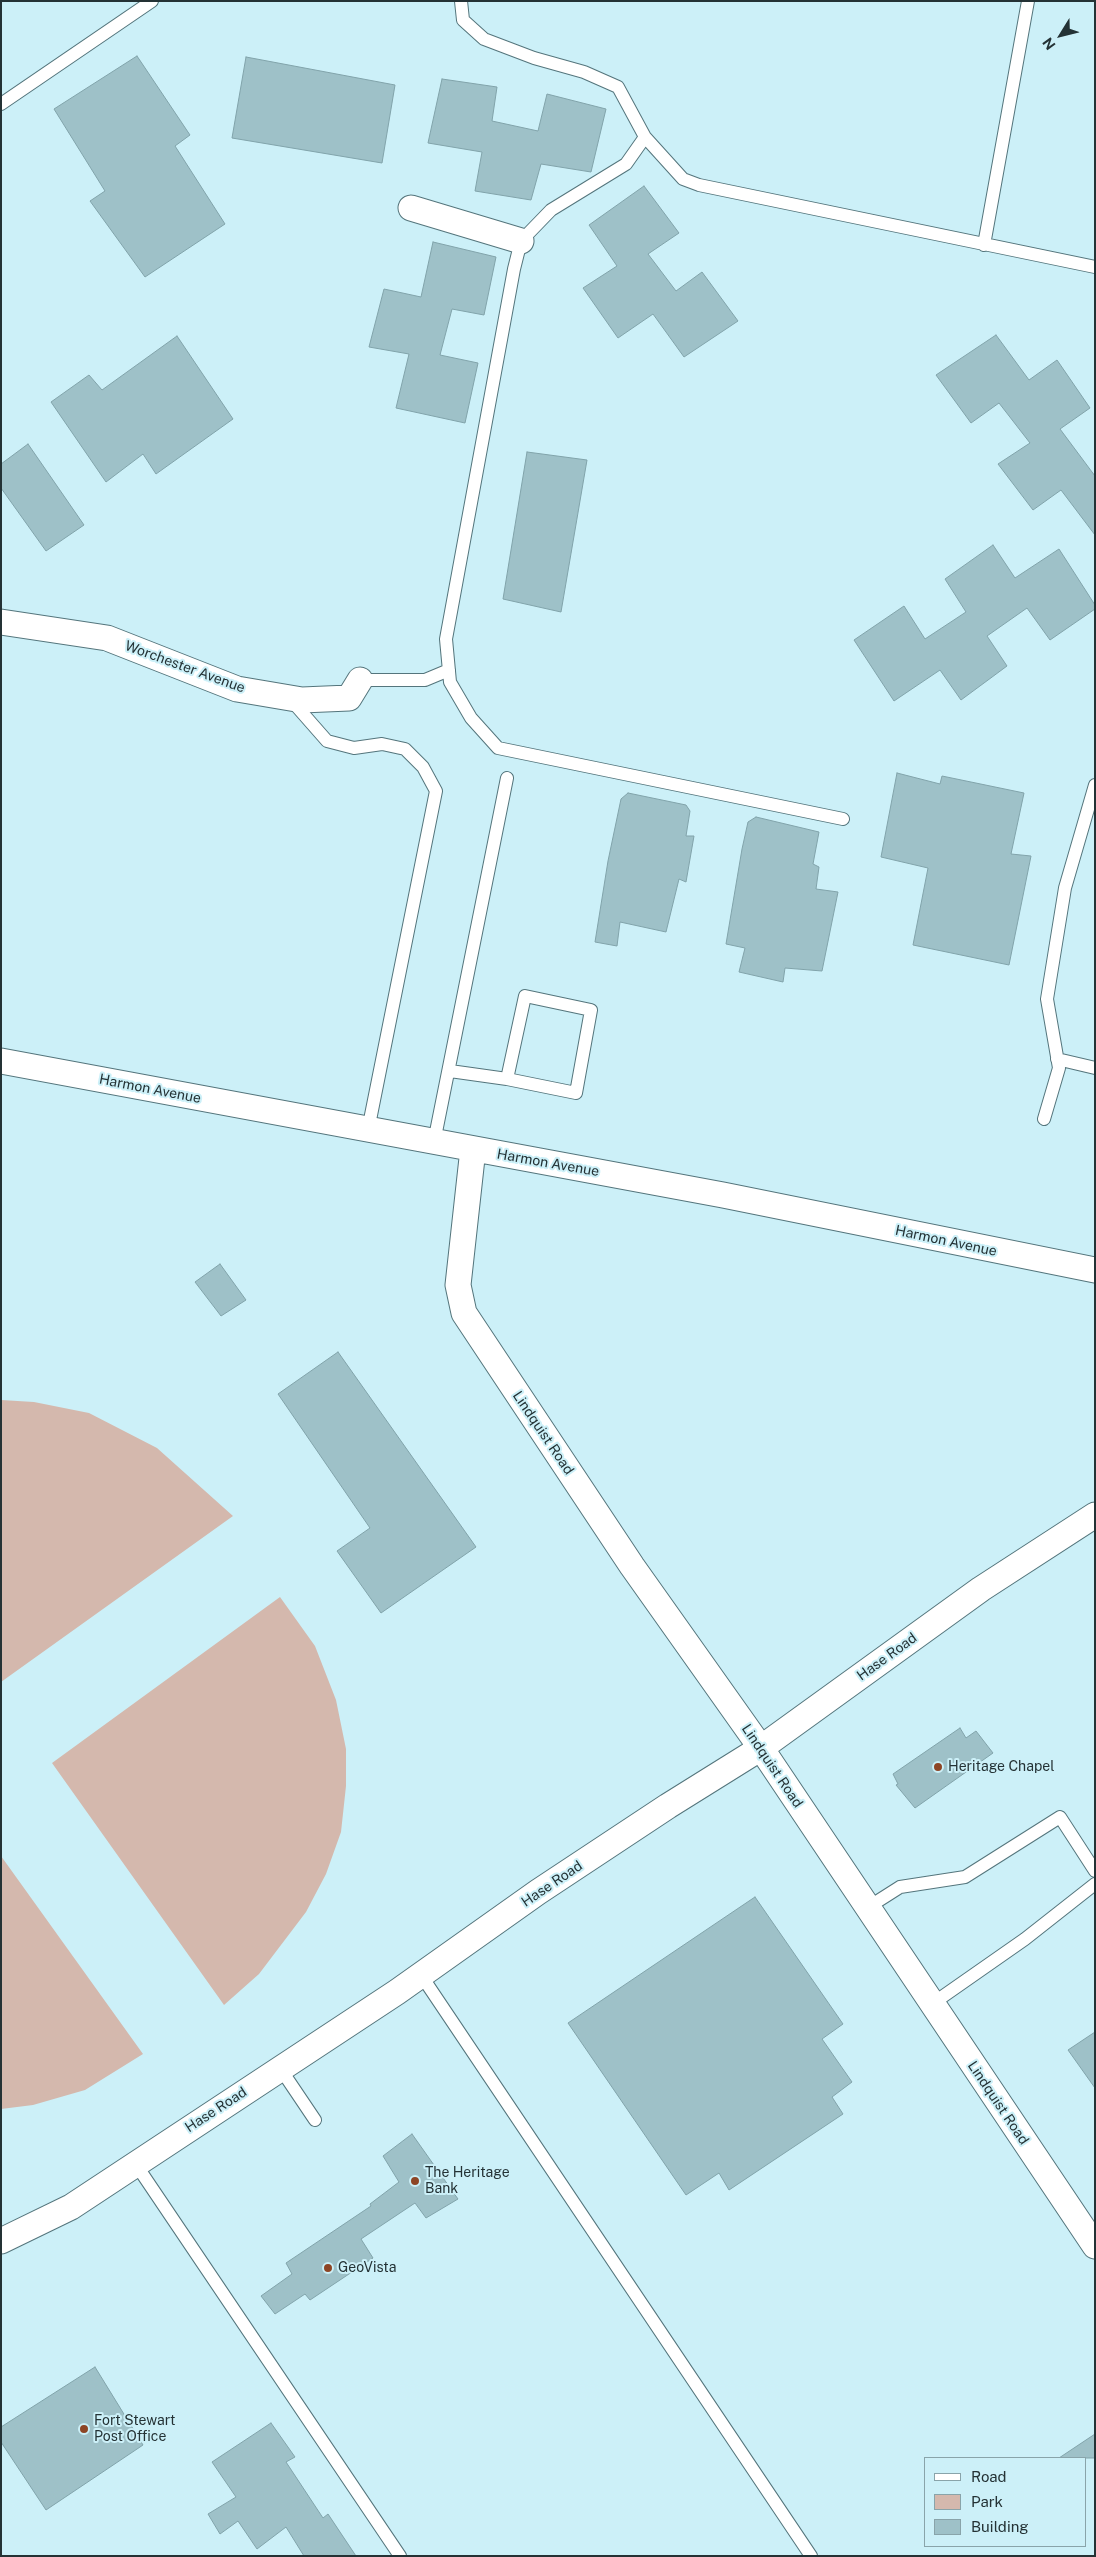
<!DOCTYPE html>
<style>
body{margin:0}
#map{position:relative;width:1096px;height:2557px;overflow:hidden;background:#ccf0f8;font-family:"Public Sans",sans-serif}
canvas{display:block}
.frame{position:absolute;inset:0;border:2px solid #243235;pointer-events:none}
.legend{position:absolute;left:924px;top:2457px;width:162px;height:90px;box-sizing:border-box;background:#ccf0f8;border:1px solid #89a4aa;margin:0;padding:6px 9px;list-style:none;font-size:15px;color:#243235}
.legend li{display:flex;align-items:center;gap:10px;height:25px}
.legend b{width:25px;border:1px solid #89a4aa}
.north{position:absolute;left:1036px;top:10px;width:50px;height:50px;-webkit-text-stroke:4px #ccf0f8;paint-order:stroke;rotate:234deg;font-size:14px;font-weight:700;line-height:20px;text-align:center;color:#243235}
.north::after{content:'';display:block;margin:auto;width:18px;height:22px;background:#243235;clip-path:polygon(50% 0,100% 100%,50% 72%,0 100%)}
</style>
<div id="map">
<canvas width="1096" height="2557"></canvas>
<div class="frame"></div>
<ul class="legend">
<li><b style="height:6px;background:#fff"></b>Road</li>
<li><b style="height:14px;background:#d4b8ad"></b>Park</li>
<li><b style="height:14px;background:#9ec1c8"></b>Building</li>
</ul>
<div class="north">N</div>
</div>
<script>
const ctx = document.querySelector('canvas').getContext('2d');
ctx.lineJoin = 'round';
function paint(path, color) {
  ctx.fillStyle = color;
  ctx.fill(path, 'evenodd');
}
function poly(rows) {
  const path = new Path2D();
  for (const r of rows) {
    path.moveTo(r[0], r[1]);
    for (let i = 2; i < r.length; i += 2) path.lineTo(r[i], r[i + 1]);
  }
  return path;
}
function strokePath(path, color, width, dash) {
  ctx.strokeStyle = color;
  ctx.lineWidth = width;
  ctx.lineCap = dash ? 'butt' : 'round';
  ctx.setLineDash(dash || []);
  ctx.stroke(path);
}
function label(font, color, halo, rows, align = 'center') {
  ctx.font = font + ' "Public Sans",sans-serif';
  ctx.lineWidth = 4;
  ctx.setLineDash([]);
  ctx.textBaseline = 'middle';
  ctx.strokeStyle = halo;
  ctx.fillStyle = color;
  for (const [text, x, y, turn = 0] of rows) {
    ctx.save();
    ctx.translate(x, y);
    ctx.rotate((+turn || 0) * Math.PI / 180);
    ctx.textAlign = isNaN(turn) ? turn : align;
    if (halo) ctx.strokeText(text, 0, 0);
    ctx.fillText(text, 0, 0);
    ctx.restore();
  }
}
paint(poly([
 [1,1400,34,1402,89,1413,157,1448,233,1516,1,1682],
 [280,1597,315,1646,336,1700,346,1749,346,1786,341,1832,326,1874,306,1912,259,1974,224,2005,52,1763],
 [1,1856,143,2054,85,2090,33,2105,1,2109]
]), '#d4b8ad');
const building = poly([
 [137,56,190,135,175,146,225,224,145,277,90,201,105,191,54,109,137,56],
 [246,57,395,85,382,163,232,138,246,57],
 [442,79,497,87,492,121,538,131,547,94,606,109,591,172,541,164,531,200,475,191,482,152,428,143,442,79],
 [644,186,679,233,648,254,676,291,702,272,738,321,684,357,653,314,618,338,583,288,617,266,589,225,644,186],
 [433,242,496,257,484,315,452,309,440,355,478,363,465,423,396,408,409,354,369,347,384,289,421,297,433,242],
 [996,335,1029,380,1057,360,1090,408,1060,429,1095,476,1095,535,1061,490,1033,510,998,464,1030,443,999,403,971,423,936,375,996,335],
 [177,336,233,419,156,474,143,454,106,482,51,402,89,375,102,390,177,336],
 [28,444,84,525,46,551,1,488,1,464,28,444],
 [527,452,587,460,561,612,503,599,527,452],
 [993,545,1015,578,1059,549,1095,605,1095,609,1050,640,1027,608,987,636,1007,666,961,700,940,670,894,701,854,640,904,606,925,639,966,612,945,579,993,545],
 [897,773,940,784,942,776,1024,793,1011,854,1031,856,1009,965,913,945,928,868,881,857,897,773],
 [628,793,686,805,690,811,686,836,694,836,686,882,679,879,666,932,620,922,617,946,595,942,608,861,621,799,628,793],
 [756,817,819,832,813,864,819,867,816,889,838,892,822,971,785,968,783,982,739,972,745,948,726,944,742,849,748,822,756,817],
 [220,1264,246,1300,221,1316,195,1282,220,1264],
 [338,1352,476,1547,381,1613,337,1551,370,1528,278,1394,338,1352],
 [960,1728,966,1738,976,1731,993,1753,915,1808,896,1785,898,1784,893,1774,960,1728],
 [755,1897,843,2024,822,2039,852,2082,832,2097,843,2114,729,2190,719,2173,686,2195,568,2023,755,1897],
 [1095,2032,1095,2088,1068,2050,1095,2032],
 [412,2134,458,2199,426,2218,415,2203,361,2239,373,2258,310,2300,305,2294,275,2314,261,2296,292,2274,286,2263,371,2206,370,2204,399,2182,383,2156,412,2134],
 [95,2367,143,2445,46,2510,1,2442,1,2427,95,2367],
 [271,2423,295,2457,286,2462,323,2518,328,2514,356,2556,304,2556,286,2527,257,2549,238,2521,220,2534,208,2514,236,2497,212,2462,271,2423],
 [1095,2434,1095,2458,1059,2458,1095,2434]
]);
paint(building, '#9ec1c8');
strokePath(building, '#81a3aa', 1);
const service = poly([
 [461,1,463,20,484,39,534,58,584,72,618,87,645,137,683,179,699,185,1095,267],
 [1,104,152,1],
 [645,137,626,164,551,210,521,241,514,269,446,639,450,682,471,718,498,748,843,819],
 [984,245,1028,1],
 [360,680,425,680,449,670],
 [291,700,327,741,354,748,382,744,405,749,423,767,436,791,368,1130],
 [1057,1059,1095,1068],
 [450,1071,507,1079,576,1093,591,1010,525,996,507,1079],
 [1044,1119,1059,1068,1047,999,1065,888,1095,785],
 [434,1142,507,778],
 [867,1908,900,1887,965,1877,1060,1817,1095,1871],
 [421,1975,811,2556],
 [932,2004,1025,1939,1095,1884],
 [280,2068,315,2120],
 [135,2163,400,2556]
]);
const minor = poly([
 [411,208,521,241],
 [1,622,107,638,237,689,302,700,349,698,360,680],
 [1,1061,723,1195,1095,1270],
 [473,1149,458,1285,464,1313,632,1566,761,1748,1095,2246],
 [1,2241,71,2207,397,1992,538,1892,668,1806,761,1748,981,1589,1095,1515]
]);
strokePath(service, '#54757c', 14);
strokePath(minor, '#54757c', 27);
strokePath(service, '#fff', 12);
strokePath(minor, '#fff', 25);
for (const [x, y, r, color] of [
 [938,1767,5,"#8d4525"],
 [415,2181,5,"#8d4525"],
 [328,2268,5,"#8d4525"],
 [84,2429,5,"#8d4525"]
]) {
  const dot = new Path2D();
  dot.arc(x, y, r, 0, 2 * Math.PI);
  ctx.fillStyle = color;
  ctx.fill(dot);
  strokePath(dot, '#ccf0f8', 2);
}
label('14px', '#243235', '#ccf0f8', [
 ["Worchester Avenue",185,667,20],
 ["Harmon Avenue",150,1089,11],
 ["Harmon Avenue",548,1163,10],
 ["Harmon Avenue",946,1241,12],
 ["Lindquist Road",543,1433,56],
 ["Hase Road",887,1657,-36],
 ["Lindquist Road",772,1766,56],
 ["Hase Road",552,1884,-34],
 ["Lindquist Road",998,2103,56],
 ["Hase Road",216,2110,-33]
]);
label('14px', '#243235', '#ccf0f8', [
 ["Heritage Chapel",948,1767],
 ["The Heritage",425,2173],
 ["Bank",425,2189],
 ["GeoVista",338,2268],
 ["Fort Stewart",94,2421],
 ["Post Office",94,2437]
], 'left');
</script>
